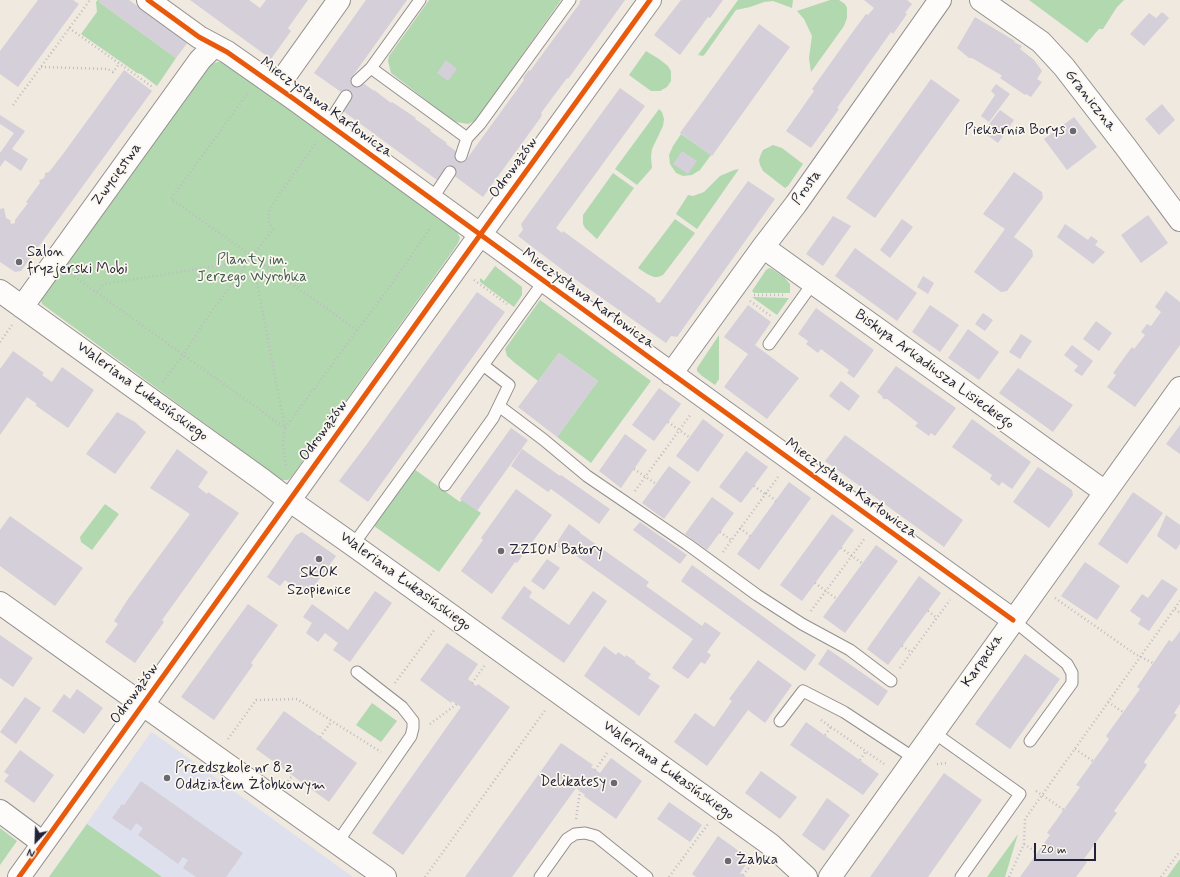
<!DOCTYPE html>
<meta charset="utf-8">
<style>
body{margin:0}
#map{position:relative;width:1180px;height:877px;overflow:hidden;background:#f0e9df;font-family:Mynerve,sans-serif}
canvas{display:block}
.north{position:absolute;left:16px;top:821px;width:40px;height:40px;-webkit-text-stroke:3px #fbf7ec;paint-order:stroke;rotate:203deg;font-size:11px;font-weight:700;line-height:16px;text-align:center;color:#22223b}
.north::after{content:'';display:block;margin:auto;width:14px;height:18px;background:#22223b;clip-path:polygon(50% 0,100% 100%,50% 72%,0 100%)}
.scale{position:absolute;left:1034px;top:843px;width:62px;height:18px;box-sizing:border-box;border:2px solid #22223b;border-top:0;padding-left:5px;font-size:12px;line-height:14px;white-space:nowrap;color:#22223b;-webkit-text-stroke:3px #fbf7ec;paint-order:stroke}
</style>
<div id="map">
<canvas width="1180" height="877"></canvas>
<div class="north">N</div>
<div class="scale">20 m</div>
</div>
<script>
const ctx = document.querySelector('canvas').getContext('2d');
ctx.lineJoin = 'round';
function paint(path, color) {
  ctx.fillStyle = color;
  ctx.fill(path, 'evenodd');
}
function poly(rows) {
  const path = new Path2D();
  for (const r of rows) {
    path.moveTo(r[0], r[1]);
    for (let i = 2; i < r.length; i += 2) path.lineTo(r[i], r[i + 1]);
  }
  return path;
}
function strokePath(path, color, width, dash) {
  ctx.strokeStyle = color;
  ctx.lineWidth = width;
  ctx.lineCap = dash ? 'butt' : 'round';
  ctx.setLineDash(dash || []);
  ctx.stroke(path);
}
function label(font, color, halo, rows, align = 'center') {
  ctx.font = font + ' Mynerve,sans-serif';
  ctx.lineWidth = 3.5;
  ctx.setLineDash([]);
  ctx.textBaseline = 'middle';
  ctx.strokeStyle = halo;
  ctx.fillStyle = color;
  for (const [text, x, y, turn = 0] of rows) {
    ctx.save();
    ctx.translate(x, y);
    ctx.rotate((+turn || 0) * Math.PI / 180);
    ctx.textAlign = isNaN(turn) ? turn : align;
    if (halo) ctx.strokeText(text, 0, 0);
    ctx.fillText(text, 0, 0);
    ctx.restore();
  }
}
paint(poly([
 [151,732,155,734,353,877,49,877]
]), '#dee1ed');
paint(poly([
 [98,0,100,0,99,2,176,58,157,86,141,74,137,73,81,34,97,12,96,2],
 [429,0,561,0,476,120,468,124,456,122,452,120,391,73,388,61,389,56],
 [738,0,793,0,792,8,773,1,764,2,750,7,736,10,705,54,703,56,698,55],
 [830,0,839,0,845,4,847,8,847,18,844,26,811,72,809,58,812,36,804,19,797,11],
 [1029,0,1124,0,1117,7,1103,29,1099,29,1087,43],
 [646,51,659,59,668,66,671,71,671,81,667,87,660,91,651,91,629,75],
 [218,62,222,62,229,66,326,135,454,229,457,232,460,238,458,243,454,249,292,476,288,480,282,480,42,304,41,300,42,297,207,69,211,64],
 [659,109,662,112,664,119,663,126,652,149,651,157,652,168,637,185,615,169],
 [681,134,711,155,700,170,692,175,683,176,676,173,670,164,669,155,673,146],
 [773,145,782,148,803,164,788,186,785,188,763,171,760,165,759,160,761,154,763,150],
 [739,169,697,229,676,214,688,195,693,196,704,192,720,176,734,170],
 [613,173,634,188,597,239,585,228,583,224,583,215],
 [675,219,695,233,663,275,658,277,654,277,647,274,638,268],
 [495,266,522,287,522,295,514,307,480,282,480,278,484,281],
 [769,268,772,269,784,277,790,284,790,293,754,293,752,291,766,270],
 [752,297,789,298,777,315],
 [540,300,651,381,591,463,557,437,598,381,559,353,538,381,515,363,507,356,505,349],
 [719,335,719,379,715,385,702,376,697,371,697,368],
 [414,469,460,502,462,500,481,513,439,572,374,526],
 [105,504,119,514,92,550,81,542,80,537],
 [372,703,397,721,381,742,356,725],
 [87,824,162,877,49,877],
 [0,828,17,841,0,865],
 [1018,834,1005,877,987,877],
 [1180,859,1180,877,1167,877]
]), '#b1d8af');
paint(poly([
 [38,0,73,0,79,4,18,87,0,74,0,51],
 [100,0,129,0,188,42,176,58,99,2],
 [190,0,249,0,260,8,266,0,308,0,288,28,291,31,271,59],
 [366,0,407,0,352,77,362,84,363,83,374,91,374,90,391,103,392,102,416,118,415,119,431,130,430,131,447,143,446,144,457,152,456,153,466,160,524,80,523,78,529,70,530,71,580,3,579,2,581,0,625,0,568,79,567,78,541,113,542,114,541,117,483,197,445,169,437,180,343,111,351,99,314,73],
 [681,0,723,0,710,18,708,17,680,55,654,35],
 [864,0,907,0,912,4,905,13,907,14,893,34,891,32,837,108,839,109,811,148,786,131,814,91,812,89,852,33,866,14,868,15,874,8],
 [1162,12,1169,18,1144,46,1130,34,1149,13,1156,18],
 [975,17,1015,41,1014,42,1022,46,1020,49,1034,60,1042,71,1037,79,1042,82,1031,97,1026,94,1025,95,1000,78,1002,76,1001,75,972,58,969,58,957,48],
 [759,24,790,47,712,156,680,133],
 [446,60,457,69,448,81,437,73],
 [124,70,152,91,21,271,15,272,0,262,0,209,4,208,6,218,10,220,11,224,15,223,15,220,28,203,26,202,40,183,39,180,43,179,45,176,45,173,49,172,63,154],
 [931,79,960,100,875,218,846,198],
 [996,84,1010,94,989,122,981,116,995,95,991,91],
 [620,88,645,106,556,228,562,233,563,231,656,299,655,300,657,302,660,303,748,181,775,199,677,337,671,336,666,343,572,277,518,236,523,230,521,224],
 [1162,104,1175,120,1159,135,1145,119],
 [1000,110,1014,120,998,143,983,132],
 [0,115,25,131,12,149,28,159,21,171,5,160,0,167,0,153,14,133,0,124],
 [1074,117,1097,147,1067,170,1044,139],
 [682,151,697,161,688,174,673,164],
 [1014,172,1042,192,1043,198,1014,237,1032,250,1033,256,1007,291,1001,292,974,272,1005,229,983,214],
 [1148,215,1168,243,1141,263,1121,235],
 [833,216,851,226,823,266,806,254],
 [902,219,913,227,890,258,880,250],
 [1065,224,1088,240,1091,236,1098,241,1095,245,1105,252,1093,264,1057,237],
 [855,248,917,293,897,321,835,276],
 [923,276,934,283,928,294,917,287],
 [1166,291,1180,302,1180,345,1135,407,1107,387,1116,375,1113,373,1132,347,1134,349,1145,335,1141,332,1147,324,1151,326,1161,312,1155,307],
 [477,292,505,312,368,502,339,481,367,444],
 [748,305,771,322,755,345,799,378,767,419,724,387,748,354,724,337],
 [930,305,959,325,940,352,912,332],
 [816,308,874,350,854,378,847,373,849,370,821,349,818,353,806,344,808,341,798,334],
 [983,313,993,320,985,331,975,324],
 [1096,321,1112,333,1099,351,1083,339],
 [968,329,999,352,979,380,948,358],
 [1021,334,1032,341,1020,359,1009,352],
 [1072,345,1093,361,1082,376,1074,371,1078,366,1064,355],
 [13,351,44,373,42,375,52,382,62,367,94,390,68,428,35,405,37,404,27,397,0,435,0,369],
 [559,353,598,381,557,437,518,407],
 [896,366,956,408,935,436,931,433,929,436,915,426,918,423,887,399,883,399,882,396,877,392],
 [1018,368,1073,405,1053,432,999,393],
 [841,381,860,396,849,411,829,396],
 [659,388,681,404,654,441,632,425],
 [117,412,135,422,146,432,115,474,86,454],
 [703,419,724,435,698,472,676,456],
 [972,419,1031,462,1012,489,1002,482,999,486,990,479,992,475,952,447],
 [1180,425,1180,454,1166,444],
 [511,428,528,440,477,511,460,499],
 [625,434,647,450,621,488,599,471],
 [845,435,963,520,944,547,825,461],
 [177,449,208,472,198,487,207,494,208,492,239,513,162,620,164,622,135,663,105,642,118,624,114,621,128,599,190,514,150,488],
 [522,449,560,476,561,475,610,509,599,524,551,489,548,492,511,466],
 [746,451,768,467,741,503,719,487],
 [669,466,691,482,664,519,642,503],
 [1038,467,1072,490,1073,495,1049,528,1013,502],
 [789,482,811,498,759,570,737,554],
 [516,489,552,515,517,563,515,562,492,594,461,571,483,540,481,538],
 [1133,492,1163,513,1127,564,1098,544],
 [712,497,734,513,707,550,685,534],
 [832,514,854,530,802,601,780,585],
 [1166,515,1180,525,1180,544,1176,550,1157,536],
 [10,516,83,568,55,606,0,566,0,530],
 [640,522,687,555,680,564,633,530],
 [569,524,580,532,580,533,649,582,646,586,702,626,705,622,721,633,707,652,711,655,705,664,701,662,688,679,672,668,693,639,568,550,566,552,555,545],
 [302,532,336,556,307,596,285,580,280,586,267,577,296,535],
 [876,545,898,561,845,633,823,617],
 [547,559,560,568,544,590,531,581],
 [1085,562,1120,586,1097,620,1061,596],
 [692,565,816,655,805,671,681,581],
 [919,576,941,593,888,665,867,649],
 [1162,579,1178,589,1149,631,1138,624,1141,619,1130,611,1142,594,1148,598],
 [524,586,532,592,529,597,569,625,593,591,607,601,564,663,501,618],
 [375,591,392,603,350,662,333,650,338,643,325,633,318,642,306,633,312,623,303,617,312,604,348,630],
 [248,604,278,625,251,663,253,665,214,720,181,697],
 [1180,631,1180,704,1174,713,1177,715,1144,762,1147,765,1114,811,1117,813,1084,859,1087,862,1076,877,1020,877,1050,835,1047,833,1080,787,1076,785,1109,739,1106,736,1140,689,1137,687,1169,640,1172,642],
 [0,635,33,658,13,687,0,678],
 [447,643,478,664,468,679,476,686,478,684,510,707,403,855,372,833,461,707,452,701,451,703,420,680],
 [604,646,616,655,618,652,625,657,626,655,636,662,635,663,651,674,648,678,660,686,639,716,584,676],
 [828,649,888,691,878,706,818,664],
 [1025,654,1060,679,1010,749,975,724],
 [758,660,792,685,765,723,748,710,707,766,674,742,695,713,714,727,732,701,729,699],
 [77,689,103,708,84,734,52,711,64,694,70,699],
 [25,697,41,708,16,744,0,732],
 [284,711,357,763,329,802,256,749],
 [806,722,879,774,863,795,790,745],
 [561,743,593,765,591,767,600,773,611,758,642,781,616,819,584,796,585,795,576,788,512,877,465,877],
 [20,750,54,775,34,803,4,781,9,775,4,772],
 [761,771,797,797,780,819,745,793],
 [944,773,982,800,928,877,870,877],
 [141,781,243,853,226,877,196,877,183,868,188,860,183,857,178,864,138,835,143,828,136,823,131,831,112,818,122,804,124,805],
 [827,798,850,815,824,851,802,835],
 [669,802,702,825,690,842,657,819],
 [718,836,750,859,740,873,746,877,696,877,692,874]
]), '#d4cfd8');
const lane = poly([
 [371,68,467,138],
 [357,81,371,68,420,0],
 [328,124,346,96],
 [461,156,467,138,480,124,570,0],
 [432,199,450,172],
 [769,344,813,283],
 [499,406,544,440,587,476,687,544,757,595,802,624,850,650,891,681],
 [445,485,493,418,509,385,483,365],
 [353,545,544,281],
 [1013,620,1067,664,1072,673,1072,683,1030,741],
 [780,721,803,691,844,712,914,758],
 [933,732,1020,794,961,877],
 [337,843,411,736,413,728,413,721,402,707,357,672],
 [540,877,567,839,575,834,585,833,596,836,647,877]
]);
const street = poly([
 [148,0,199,37,227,52,294,99,650,358,1013,620],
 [981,0,1041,42,1064,67,1125,146,1180,220],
 [277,87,339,0],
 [763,247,1105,492],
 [0,291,264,481,289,500,353,545,771,845,806,877],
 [22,307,200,60,214,46],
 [671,374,763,247,796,204,940,0],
 [0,603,385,877],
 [0,811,43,843],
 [19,877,467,253,650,0],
 [830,877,1180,388]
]);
strokePath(lane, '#938f8e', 13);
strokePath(street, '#938f8e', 24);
strokePath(poly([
 [69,28,154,88],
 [41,67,108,69,113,72,119,64],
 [247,94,171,199,357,330],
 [13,105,90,0],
 [71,274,285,428,388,289,431,227],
 [474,280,507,304],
 [97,292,104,284,235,263,252,257,285,428,283,445,286,467],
 [754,295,785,295],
 [750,301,771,316],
 [0,342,12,325],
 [163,382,183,355,209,315,273,229,269,223,268,215,272,205,317,141],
 [668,422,689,437],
 [634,469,656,484],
 [754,486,765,494],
 [635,491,691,414],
 [766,493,776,501],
 [740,528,750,536],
 [720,532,731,540],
 [841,548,863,564],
 [723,552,778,477],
 [815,583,837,599],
 [1055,598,1135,654,1153,663],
 [1175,609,1180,613],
 [811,611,865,538],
 [928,611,937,618],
 [902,646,911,652],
 [900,668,950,600],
 [395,683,435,629],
 [472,683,485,665],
 [1108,702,1123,712],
 [821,720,884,764],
 [430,724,457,704],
 [825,735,831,727],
 [320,737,332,721],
 [228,739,256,700,297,699,381,752],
 [1075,749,1093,761],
 [860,760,866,751],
 [937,764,948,763],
 [595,770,607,753],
 [288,781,293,775],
 [1036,791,1064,810],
 [576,819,580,791],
 [1024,844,1037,853],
 [743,875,755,860],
 [425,877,546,709],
 [669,877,708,824],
 [1009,877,1024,844,1025,819,1180,601],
 [1161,877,1180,851]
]), '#bebdbe', 2.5, [1, 3]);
strokePath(lane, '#fdfcfa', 11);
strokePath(street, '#fdfcfa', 22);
strokePath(poly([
 [148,0,199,37,227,52,294,99,650,358,1013,620],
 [19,877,467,253,650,0]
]), '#e8590c', 5);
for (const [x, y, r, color] of [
 [1073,131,4,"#6a6874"],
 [19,262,4,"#6a6874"],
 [501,551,4,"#6a6874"],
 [319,559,4,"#6a6874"],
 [167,778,4,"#6a6874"],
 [614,783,4,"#6a6874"],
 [728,861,4,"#6a6874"]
]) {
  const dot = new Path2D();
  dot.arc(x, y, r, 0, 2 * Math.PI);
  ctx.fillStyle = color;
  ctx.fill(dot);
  strokePath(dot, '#fbf7ec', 1.5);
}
label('15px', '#22223b', '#fbf7ec', [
 ["Graniczna",1090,101,52],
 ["Mieczysława Karłowicza",326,108,36],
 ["Odrowążów",514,168,-54],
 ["Zwycięstwa",117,175,-54],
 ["Prosta",807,188,-54],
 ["Mieczysława Karłowicza",588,299,36],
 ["Biskupa Arkadiusza Lisieckiego",934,370,36],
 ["Waleriana Łukasińskiego",142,392,36],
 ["Odrowążów",324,431,-54],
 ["Mieczysława Karłowicza",851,489,36],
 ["Waleriana Łukasińskiego",405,582,36],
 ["Karpacka",983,661,-55],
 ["Odrowążów",135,694,-54],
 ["Waleriana Łukasińskiego",668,771,36]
]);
label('15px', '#22223b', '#fbf7ec', [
 ["Piekarnia Borys",1065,131,"right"],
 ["Salon",27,253],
 ["fryzjerski Mobi",27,270],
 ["ZZION Batory",509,551],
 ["SKOK",319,574,"center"],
 ["Szopienice",319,591,"center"],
 ["Przedszkole nr 8 z",175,769],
 ["Oddziałem Żłobkowym",175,786],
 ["Delikatesy",606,783,"right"],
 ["Żabka",736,861]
], 'left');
label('15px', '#425d56', '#fbf7ec', [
 ["Planty im.",252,261],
 ["Jerzego Wyrobka",252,278]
]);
</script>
